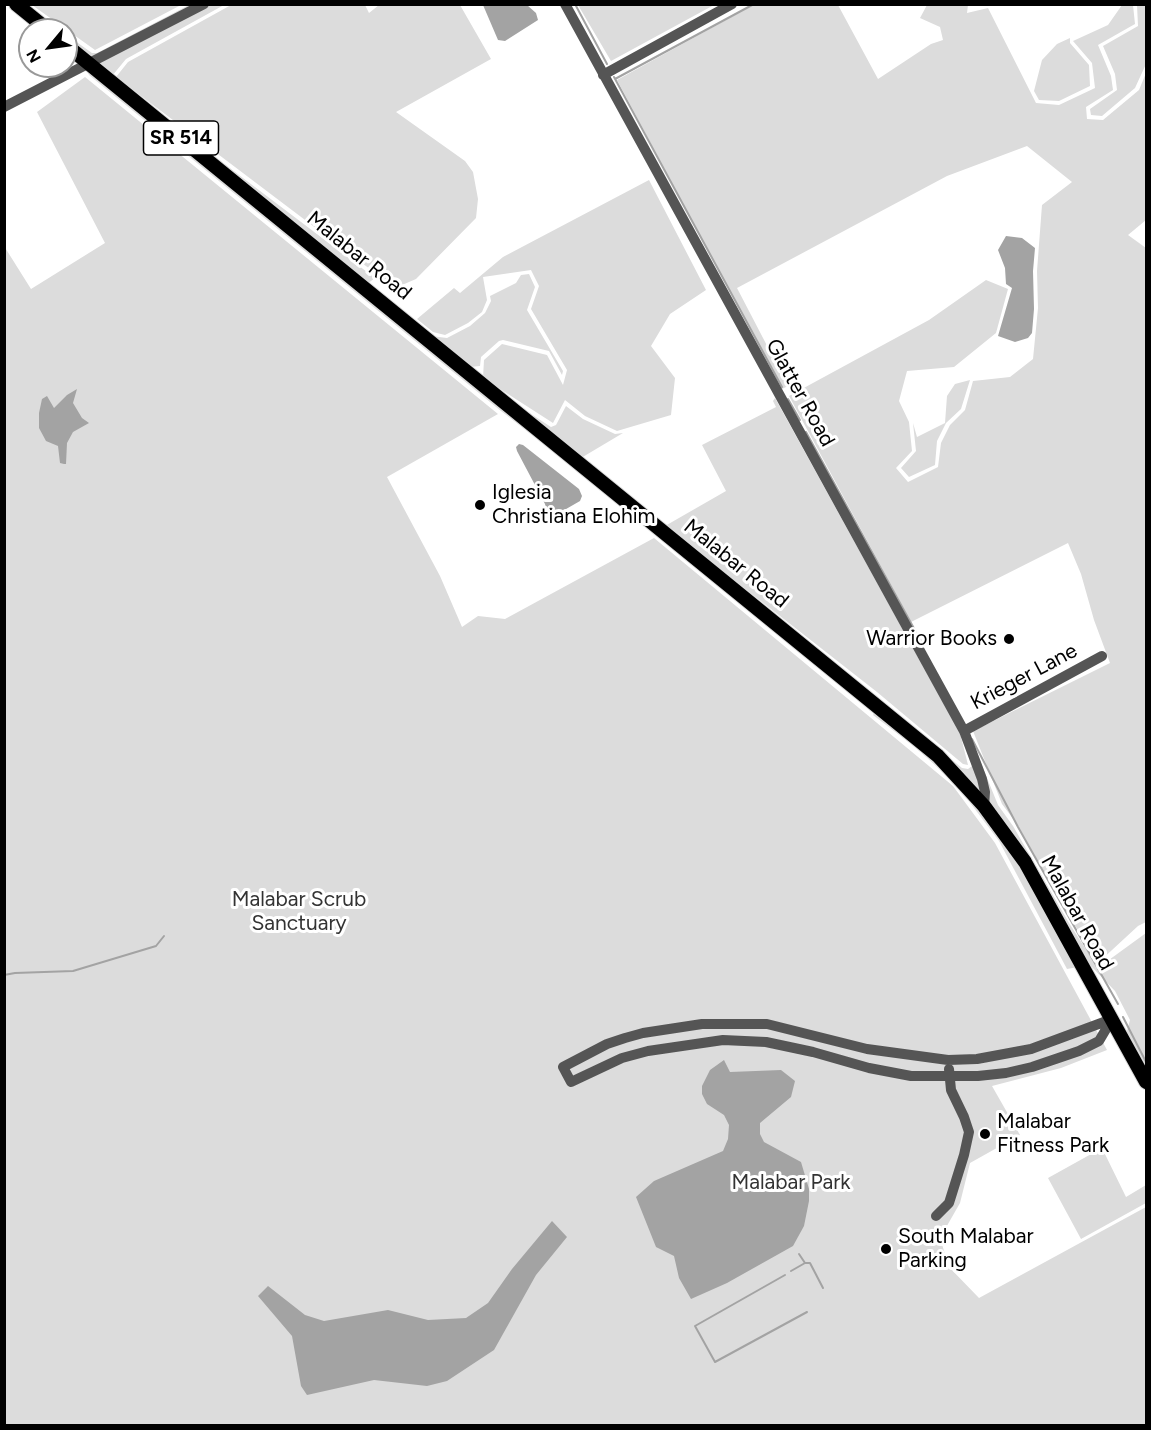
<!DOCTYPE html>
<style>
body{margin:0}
#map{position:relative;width:1151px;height:1430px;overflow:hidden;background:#fff;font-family:Figtree,sans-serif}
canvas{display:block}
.frame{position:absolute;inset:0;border:6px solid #000;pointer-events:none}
.north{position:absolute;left:18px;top:18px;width:60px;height:60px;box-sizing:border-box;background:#fff;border:2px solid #999;border-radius:50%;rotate:241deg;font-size:16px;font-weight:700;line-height:24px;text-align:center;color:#000}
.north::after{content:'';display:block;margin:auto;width:21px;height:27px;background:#000;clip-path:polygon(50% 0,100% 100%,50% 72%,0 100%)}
</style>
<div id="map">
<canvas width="1151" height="1430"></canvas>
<div class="frame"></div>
<div class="north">N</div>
</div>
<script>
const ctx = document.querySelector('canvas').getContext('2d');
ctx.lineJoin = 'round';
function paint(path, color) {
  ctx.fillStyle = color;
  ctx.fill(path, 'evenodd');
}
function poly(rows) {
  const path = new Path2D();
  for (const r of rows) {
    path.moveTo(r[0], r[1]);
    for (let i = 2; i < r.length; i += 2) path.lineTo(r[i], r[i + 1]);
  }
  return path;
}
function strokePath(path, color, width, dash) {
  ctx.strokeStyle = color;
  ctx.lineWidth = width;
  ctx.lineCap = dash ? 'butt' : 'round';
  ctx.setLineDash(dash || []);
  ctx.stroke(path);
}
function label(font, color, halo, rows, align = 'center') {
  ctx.font = font + ' Figtree,sans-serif';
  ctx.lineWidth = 6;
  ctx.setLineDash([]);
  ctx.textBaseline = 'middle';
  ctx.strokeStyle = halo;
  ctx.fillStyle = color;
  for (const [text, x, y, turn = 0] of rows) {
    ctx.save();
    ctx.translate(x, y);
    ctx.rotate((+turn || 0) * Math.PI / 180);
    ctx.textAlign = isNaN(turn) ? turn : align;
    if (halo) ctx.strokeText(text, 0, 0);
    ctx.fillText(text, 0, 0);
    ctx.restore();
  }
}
paint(poly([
 [755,4,838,5,878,79,931,44,943,40,940,27,920,18,927,5,968,5,967,13,988,8,1036,103,1059,105,1095,88,1092,63,1073,41,1108,25,1122,5,1133,5,1135,24,1098,45,1111,76,1113,90,1086,107,1087,119,1103,120,1139,90,1146,73,1146,220,1128,235,1146,248,1146,922,1138,926,1099,962,1072,921,1017,824,1002,804,973,731,1110,663,1094,620,1081,574,1068,543,911,622,789,396,929,320,986,280,1008,289,996,333,954,367,907,371,899,401,909,422,912,451,896,468,908,482,938,467,941,443,950,425,965,410,973,381,1010,377,1033,359,1038,308,1037,271,1042,205,1072,182,1027,146,947,176,737,288,788,386,782,389,617,80],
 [32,5,181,5,95,50],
 [189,5,224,5,126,59,112,76,68,40,67,38,71,38,92,53,97,53],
 [231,5,365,5,369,13,379,5,460,5,491,59,396,112,465,161,473,172,478,199,476,218,416,279,395,288,116,77,128,62],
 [578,5,714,5,611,61],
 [1137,5,1146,5,1146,64,1135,88,1102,116,1091,115,1090,109,1117,90,1115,74,1103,46,1138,26],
 [1070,38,1070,43,1089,65,1090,86,1059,101,1039,100,1034,91,1042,60,1057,44],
 [78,61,560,456,501,411,89,75,85,66],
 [85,77,498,414,387,477,440,576,462,627,478,616,505,619,654,538,953,786,995,843,1107,1050,1061,1068,992,1086,1020,1135,970,1163,960,1203,940,1238,949,1267,979,1298,1146,1207,1146,1425,5,1425,4,246,31,289,105,243,37,112],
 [173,125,375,278,367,284],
 [649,180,706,290,670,314,651,346,675,378,671,415,617,431,585,416,565,400,553,423,483,378,484,360,502,344,547,355,563,385,567,370,531,309,539,286,531,270,483,277,487,300,482,312,468,323,445,335,433,332,417,319,454,288,460,293,503,257],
 [529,274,535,287,527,310,563,371,562,375,549,351,503,340,499,341,481,357,480,366,470,367,431,336,447,338,470,326,485,313,491,301,490,296,516,283,521,275],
 [970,380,961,409,946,423,937,441,935,465,909,477,901,468,916,451,913,423,917,437,945,423,947,396,955,384],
 [775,398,960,733,968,765,963,764,877,692,665,526,726,491,702,445,776,407,773,401],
 [508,399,551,427,556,425,566,406,583,419,615,434,623,433,581,458],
 [884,704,962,768,968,769,972,766,970,736,998,805,1013,826,1069,923,1096,965,1102,965,1146,933,1146,1065,1143,1066,1126,1035,1130,1020,1115,991,1090,965,1088,965,1029,859],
 [876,711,934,759,980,809,1021,864,1078,967,1067,969,999,841,956,784,915,747,873,715],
 [1102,1148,1126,1197,1146,1185,1146,1203,1081,1239,1048,1178]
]), '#dcdcdc');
paint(poly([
 [483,5,527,5,536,13,538,20,505,41,498,40],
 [1006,236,1022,238,1035,248,1033,271,1034,309,1032,333,1028,338,1015,342,998,336,1012,288,1006,284,1005,268,998,250],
 [77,389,73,403,82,418,89,423,73,432,67,443,66,464,64,464,60,463,58,446,46,441,39,428,39,413,42,399,47,396,54,408,67,395],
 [519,444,523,445,579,489,582,496,580,501,540,524,539,519,546,509,545,504,517,451,516,447],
 [724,1060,730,1072,781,1070,795,1081,791,1097,760,1123,760,1134,764,1142,801,1162,809,1189,809,1201,804,1226,793,1246,727,1283,691,1299,679,1278,674,1256,656,1247,636,1197,654,1181,723,1151,728,1139,729,1125,724,1115,707,1104,702,1094,702,1086,710,1070],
 [552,1221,567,1237,536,1275,494,1350,447,1381,427,1386,374,1380,307,1395,301,1386,292,1336,258,1296,268,1286,305,1315,324,1321,388,1310,428,1320,466,1318,488,1303,512,1269]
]), '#a3a3a3');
strokePath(poly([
 [575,4,607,64],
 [614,77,782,387],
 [615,79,754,4],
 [788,399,800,420],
 [806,432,922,643],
 [972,739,1018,827,1118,1004],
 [4,975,15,973,73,971,156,946,164,936],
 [1123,1017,1146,1062],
 [799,1254,805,1263],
 [791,1271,805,1263,810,1263,823,1288],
 [785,1275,695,1326,715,1362,807,1312]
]), '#a3a3a3', 2);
const major = poly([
 [16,4,48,30],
 [66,45,938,756,984,806,1025,862,1146,1082]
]);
strokePath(major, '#dbdbdb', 16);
strokePath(poly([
 [565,4,964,731,982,779,985,792,984,806],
 [603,75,732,4],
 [4,107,204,4],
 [964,731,1102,656],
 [1112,1019,1099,1041,1079,1051,1032,1067,1006,1073,978,1076,911,1076,869,1068,813,1052,766,1042,723,1040,648,1051,622,1058,571,1082,563,1067,607,1044,625,1038,643,1033,702,1024,767,1024,867,1049,948,1060,977,1059,1031,1049,1112,1019],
 [936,1216,949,1203,964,1155,969,1132,964,1117,951,1090,949,1069]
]), '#555', 10);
strokePath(major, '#000', 14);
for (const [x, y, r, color] of [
 [480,505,6,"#000"],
 [1009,639,6,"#000"],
 [985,1134,6,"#000"],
 [886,1249,6,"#000"]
]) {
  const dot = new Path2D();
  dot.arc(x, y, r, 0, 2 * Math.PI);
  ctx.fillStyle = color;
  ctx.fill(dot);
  strokePath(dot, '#fff', 2);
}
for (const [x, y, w] of [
 [181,138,75]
]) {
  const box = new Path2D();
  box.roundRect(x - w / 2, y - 17, w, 34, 4.5);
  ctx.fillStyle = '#fff';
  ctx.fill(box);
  strokePath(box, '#000', 1.5);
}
label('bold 20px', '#000', null, [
 ["SR 514",181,138]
]);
label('21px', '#000', '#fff', [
 ["Malabar Road",359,256,39],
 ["Glatter Road",800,393,61],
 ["Malabar Road",736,564,39],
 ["Krieger Lane",1024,677,-28],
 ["Malabar Road",1077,913,61]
]);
label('21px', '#000', '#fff', [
 ["Iglesia",492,493],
 ["Christiana Elohim",492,517],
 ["Warrior Books",997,639,"right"],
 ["Malabar",997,1122],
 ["Fitness Park",997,1146],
 ["South Malabar",898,1237],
 ["Parking",898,1261]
], 'left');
label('21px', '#333', '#fff', [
 ["Malabar Scrub",299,900],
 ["Sanctuary",299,924],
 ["Malabar Park",791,1183]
]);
</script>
